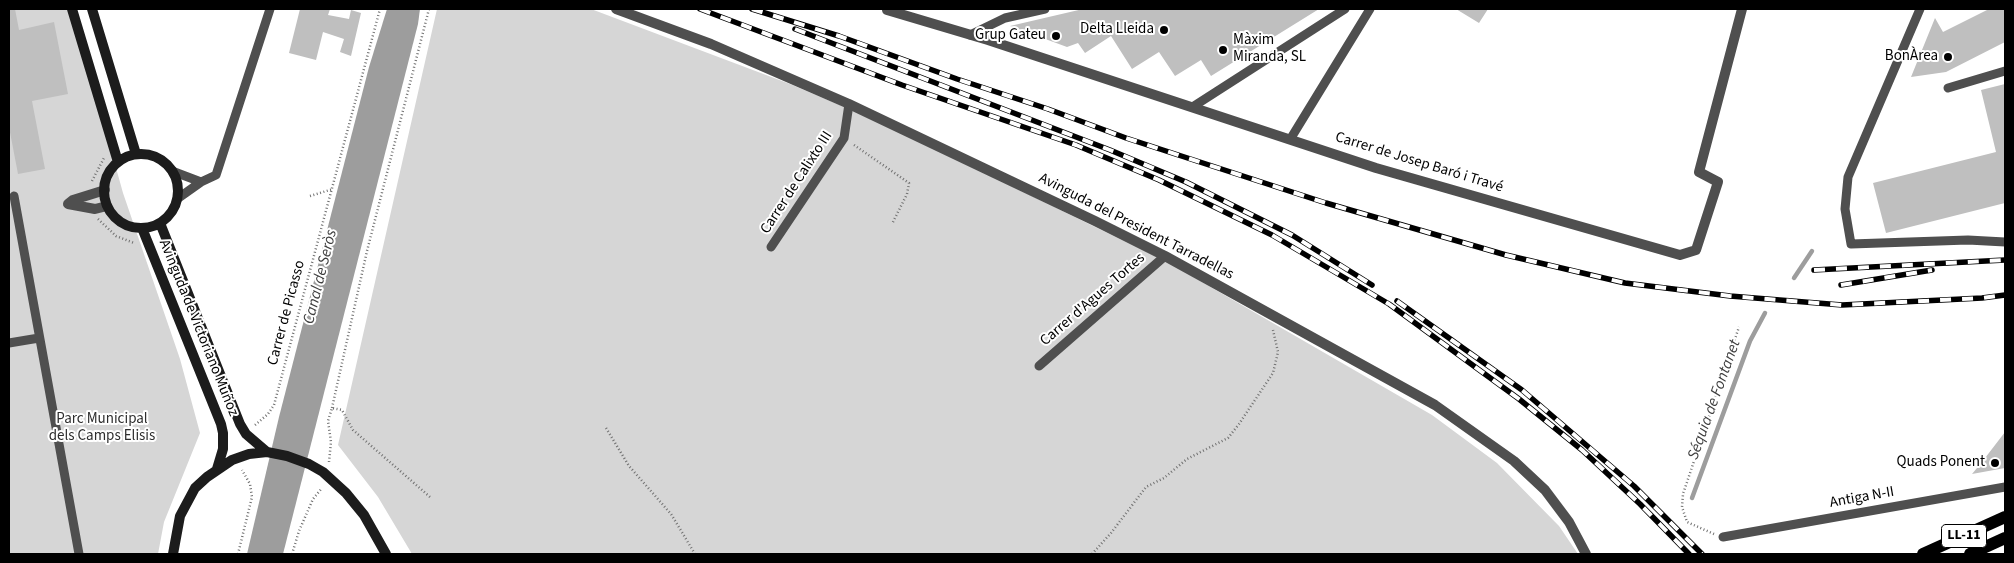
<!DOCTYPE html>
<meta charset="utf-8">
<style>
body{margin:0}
#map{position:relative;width:2014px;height:563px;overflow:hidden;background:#fff;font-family:"Source Sans 3",sans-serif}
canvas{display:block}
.frame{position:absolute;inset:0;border:10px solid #000;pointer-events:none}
</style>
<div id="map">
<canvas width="2014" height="563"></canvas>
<div class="frame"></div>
</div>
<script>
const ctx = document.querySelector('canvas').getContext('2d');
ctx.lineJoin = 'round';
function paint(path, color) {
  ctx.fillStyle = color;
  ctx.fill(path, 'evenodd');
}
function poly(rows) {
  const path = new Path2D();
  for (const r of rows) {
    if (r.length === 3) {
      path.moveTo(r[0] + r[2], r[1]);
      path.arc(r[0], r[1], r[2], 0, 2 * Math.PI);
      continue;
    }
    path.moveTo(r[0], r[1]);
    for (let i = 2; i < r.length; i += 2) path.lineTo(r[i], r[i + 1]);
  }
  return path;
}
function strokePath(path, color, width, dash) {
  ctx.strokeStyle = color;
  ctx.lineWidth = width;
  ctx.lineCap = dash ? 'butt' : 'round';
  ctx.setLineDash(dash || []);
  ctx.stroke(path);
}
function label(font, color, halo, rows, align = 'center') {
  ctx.font = font + ' "Source Sans 3",sans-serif';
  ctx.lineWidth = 4;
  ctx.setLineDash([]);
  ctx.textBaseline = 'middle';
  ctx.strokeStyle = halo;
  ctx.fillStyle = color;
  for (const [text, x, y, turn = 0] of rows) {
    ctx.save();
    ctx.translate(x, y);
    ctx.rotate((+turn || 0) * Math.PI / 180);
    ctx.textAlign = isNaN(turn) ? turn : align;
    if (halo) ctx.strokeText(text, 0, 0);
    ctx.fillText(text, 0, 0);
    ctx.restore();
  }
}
paint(poly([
 [9,9,72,9,123,193,180,359,200,433,164,522,158,554,9,554],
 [437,9,591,9,790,84,882,123,1169,263,1432,415,1497,463,1559,526,1578,554,412,554,378,497,338,445]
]), '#d6d6d6');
paint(poly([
 [387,9,420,9,418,24,283,554,247,554,279,417,369,67]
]), '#9d9d9d');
strokePath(poly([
 [1794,278,1812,251],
 [1692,498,1750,341,1765,313]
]), '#9d9d9d', 4.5);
paint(poly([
 [9,9,15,9,19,30,54,22,68,94,32,101,45,169,18,174,9,127],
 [300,9,330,9,328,15,349,19,351,10,361,13,351,56,340,52,344,39,323,32,316,60,289,53],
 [1083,9,1319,9,1211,76,1201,60,1175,76,1159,52,1132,69,1111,36,1085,53,1078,43,1067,47,1010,26],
 [1456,9,1488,9,1479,23],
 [1989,9,2005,9,2005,42,1946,72,1911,77,1935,18,1943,32],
 [2005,84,2005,203,1886,233,1873,183,1996,152,1981,90],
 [2005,432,2005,468,1972,474,1982,462]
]), '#bfbfbf');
strokePath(poly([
 [854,145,909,183,907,194,892,224],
 [92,181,104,158],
 [310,196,333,189],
 [98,219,116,236,134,243],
 [332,408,367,251,429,9],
 [255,425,268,414,274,405,380,9],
 [606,428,629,466,671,514,695,554],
 [329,462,331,442,328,421,332,408,342,410,353,430,430,497],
 [1714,534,1687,522,1682,507,1683,494,1739,327],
 [238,554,252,497,250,484,242,470],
 [292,554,299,531,313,499,322,488],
 [1092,554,1111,533,1146,487,1164,478,1187,459,1228,438,1239,424,1273,373,1278,352,1273,330]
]), '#717171', 2.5, [1, 2.5]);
strokePath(poly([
 [1920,9,1848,177,1845,209,1851,244,1968,240,2005,242],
 [970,35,1005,18,1045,9],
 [1948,88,2005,71],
 [1194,106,1345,9],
 [1291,138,1370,9],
 [172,171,201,182],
 [14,196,79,554],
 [177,199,201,182,216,175,270,9],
 [771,247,844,138,849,104],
 [9,343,39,338],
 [1039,366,1165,256],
 [1723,537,2005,487]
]), '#4f4f4f', 9);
strokePath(poly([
 [616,9,711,44,849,104,1095,221,1165,256,1435,405,1514,461,1545,490,1569,522,1586,554],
 [887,10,988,40,1376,168,1680,255,1696,250,1718,182,1699,172,1742,9],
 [68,204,95,209,107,206],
 [68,204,73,200,105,190]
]), '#4f4f4f', 10);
strokePath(poly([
 [72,9,118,162],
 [92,9,136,154],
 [141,191,37],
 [160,223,240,424,246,434,267,452],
 [142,228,221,424,223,433,223,449,217,469],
 [173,554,180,516,195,488,207,477,232,460,249,454,267,452,287,456,309,464,323,472,346,493,364,515,386,554]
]), '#1c1c1c', 10);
strokePath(poly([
 [1923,554,2005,517],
 [1970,554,2005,538]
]), '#000', 12);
const rail = poly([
 [700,9,902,85,1076,145,1159,180,1272,235,1389,304,1519,399,1582,450,1640,504,1689,554],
 [752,9,839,36,957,79,1048,109,1126,138,1326,203,1506,255,1625,283,1730,296,1842,305,1982,298,2005,295],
 [795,29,1110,150,1186,182,1292,235,1372,285],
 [1814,270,2005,260],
 [1841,285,1932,270],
 [1397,301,1522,390,1634,486,1702,554]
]);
strokePath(rail, '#000', 5.5);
strokePath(rail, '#fff', 4, [11]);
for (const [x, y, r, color] of [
 [1164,30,5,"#000"],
 [1056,36,5,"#000"],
 [1223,50,5,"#000"],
 [1948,57,5,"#000"],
 [1995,463,5,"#000"]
]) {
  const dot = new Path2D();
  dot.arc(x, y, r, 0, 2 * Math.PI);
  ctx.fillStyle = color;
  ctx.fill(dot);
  strokePath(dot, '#fff', 2);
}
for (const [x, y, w] of [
 [1964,536,45]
]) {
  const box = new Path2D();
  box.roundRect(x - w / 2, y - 11.5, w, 23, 4);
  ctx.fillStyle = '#fff';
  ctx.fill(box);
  strokePath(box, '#000', 1);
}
label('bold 14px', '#000', null, [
 ["LL-11",1964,536]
]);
label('15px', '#000', '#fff', [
 ["Delta Lleida",1154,30],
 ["Grup Gateu",1046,36],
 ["Màxim",1233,41,"left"],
 ["Miranda, SL",1233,58,"left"],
 ["BonÀrea",1938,57],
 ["Quads Ponent",1985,463]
], 'right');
label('15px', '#000', '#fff', [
 ["Carrer de Josep Baró i Travé",1419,163,17],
 ["Carrer de Calixto III",797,183,-57],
 ["Avinguda del President Tarradellas",1136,227,27],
 ["Carrer d'Agues Tortes",1093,300,-41],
 ["Carrer de Picasso",287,313,-75],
 ["Avinguda de Victoriano Muñoz",198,328,68],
 ["Antiga N-II",1862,498,-10]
]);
label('15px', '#2d2d2d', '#fff', [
 ["Parc Municipal",102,420],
 ["dels Camps Elisis",102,437]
]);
label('italic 16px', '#3e3e3e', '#fff', [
 ["Canal de Seròs",321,277,-76],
 ["Séquia de Fontanet",1715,400,-70]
]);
</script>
